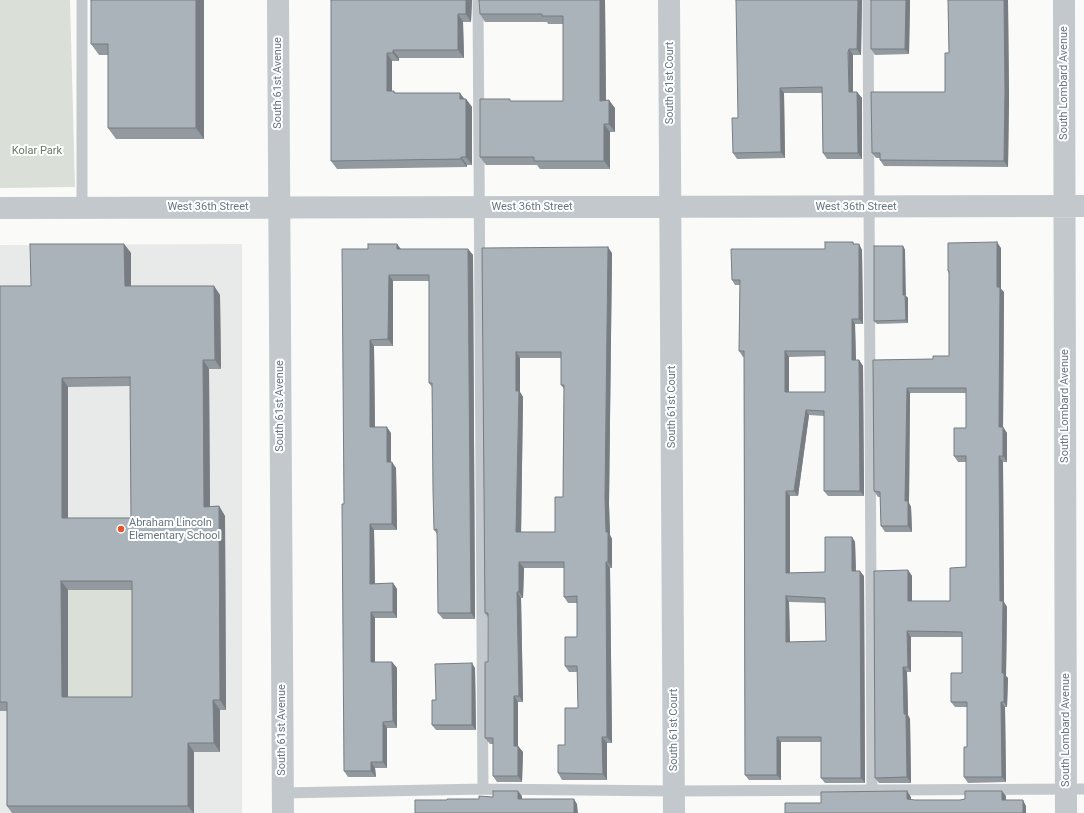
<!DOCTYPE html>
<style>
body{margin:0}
canvas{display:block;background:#fafaf8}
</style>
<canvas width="1084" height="813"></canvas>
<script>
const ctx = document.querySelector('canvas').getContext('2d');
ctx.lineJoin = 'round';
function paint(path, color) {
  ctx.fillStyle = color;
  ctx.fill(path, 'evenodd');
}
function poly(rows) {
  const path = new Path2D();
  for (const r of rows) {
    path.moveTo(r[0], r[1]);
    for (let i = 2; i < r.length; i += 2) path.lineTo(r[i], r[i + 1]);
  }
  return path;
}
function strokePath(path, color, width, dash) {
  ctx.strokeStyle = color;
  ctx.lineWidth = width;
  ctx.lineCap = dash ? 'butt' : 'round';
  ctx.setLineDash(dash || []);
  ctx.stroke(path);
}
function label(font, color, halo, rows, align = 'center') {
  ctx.font = font + ' Roboto,sans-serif';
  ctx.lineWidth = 4;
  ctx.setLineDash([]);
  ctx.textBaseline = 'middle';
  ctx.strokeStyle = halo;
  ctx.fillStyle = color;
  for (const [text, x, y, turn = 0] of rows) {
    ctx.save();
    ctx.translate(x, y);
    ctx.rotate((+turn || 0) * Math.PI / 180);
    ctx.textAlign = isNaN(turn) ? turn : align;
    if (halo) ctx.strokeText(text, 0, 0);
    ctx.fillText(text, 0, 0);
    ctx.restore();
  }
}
paint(poly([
 [242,244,242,813,0,813,0,245]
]), '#e8e9e9');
paint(poly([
 [0,0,70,0,75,187,0,188],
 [68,590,139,590,139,706,68,706]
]), '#dadfd7');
strokePath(poly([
 [82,0,82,207],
 [478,0,483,789],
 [868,0,872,790],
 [282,793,483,789,674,791,1084,789]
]), '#c3c8cc', 11);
strokePath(poly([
 [278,0,283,813],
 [669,0,674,813],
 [1064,0,1066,813],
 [0,208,1084,206]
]), '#c3c8cc', 22);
paint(poly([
 [204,0,204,139,116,139,108,128,108,55,99,55,91,44],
 [331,0,472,0,471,22,463,22,464,58,399,58,399,61,392,61,392,91,396,93,466,99,472,107,472,165,467,165,467,167,337,169,331,161],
 [605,0,606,100,615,108,615,132,610,132,610,169,540,169,537,165,486,165,480,157,512,101,563,101,563,24,548,24,547,22,485,22,480,14],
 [862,0,861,55,853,55,852,58,853,92,857,92,862,98,862,159,827,159,823,153,822,93,784,93,785,158,737,159,733,153,738,118],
 [910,0,909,54,875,55,871,49],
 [948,0,1008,0,1009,98,1008,167,884,166,880,160,880,158,876,158,872,153,945,92,949,53],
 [853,242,854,244,859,244,862,250,863,324,855,324,856,360,859,360,863,366,864,496,828,496,824,491,824,416,809,415,798,496,790,496,790,573,825,572,852,537,855,542,856,571,864,576,865,783,825,783,821,778,821,742,781,742,781,780,749,780,745,775,744,357,743,357,739,351,740,285,735,285,732,280,825,249],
 [825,356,825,392,789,392,789,357],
 [789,602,826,603,826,641,790,642],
 [124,244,131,253,131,286,214,286,220,295,221,369,209,369,210,507,219,506,225,516,226,710,220,710,220,752,194,752,194,813,12,813,7,806,7,711,0,711,0,286,31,286],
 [130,386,131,518,68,518,68,387],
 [68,590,132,590,132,697,68,697],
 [397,244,401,249,468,249,473,255,475,619,443,619,438,613,438,535,434,530,432,387,429,383,429,281,393,281,393,346,374,346,375,427,391,433,391,462,396,468,397,530,374,530,375,584,393,583,397,589,397,618,375,618,375,662,392,662,397,668,397,728,387,728,387,768,375,768,376,777,348,777,344,771,344,504,368,249],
 [903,246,905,250,905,295,908,298,908,323,877,324,874,321],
 [482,248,612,253,609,504,610,535,612,539,612,568,610,568,612,743,607,743,607,780,562,780,558,773,565,745,578,708,577,672,569,672,565,666,577,637,577,603,568,603,564,597,564,568,524,568,523,598,521,598,523,702,518,702,518,746,523,752,522,782,497,782,493,776,493,744,490,744,485,738,488,662,488,617,485,613],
 [520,358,561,358,561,385,564,389,563,497,555,532,521,532,523,397,520,392],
 [1001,248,1001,289,1004,292,1003,427,1007,433,1007,462,1003,462,1004,602,1007,607,1006,676,1008,678,1007,707,1005,707,1006,782,968,783,964,777,967,747,967,707,955,707,951,702,962,673,962,637,911,637,911,672,907,672,908,715,910,719,911,783,879,783,875,778,908,570,912,576,912,601,950,601,966,567,966,462,958,462,954,456,966,428,966,393,910,393,909,503,911,507,912,532,885,532,881,526,880,497,878,497,874,491,873,360,933,359,949,356,949,274,948,271],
 [475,668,476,730,436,730,432,725,436,700]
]), '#929a9f');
paint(poly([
 [196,0,204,0,204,139,196,128],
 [466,0,472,0,471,22,466,14],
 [600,0,605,0,606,109,600,101],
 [858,0,862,0,861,55,857,49],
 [906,0,910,0,909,54,905,49],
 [1004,0,1008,0,1009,98,1008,167,1004,161],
 [458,14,463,22,464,58,458,50],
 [849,49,853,55,853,98,849,92],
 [393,50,399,58,399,61,393,53],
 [387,53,392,61,392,99,387,91],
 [780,88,784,93,785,158,781,152],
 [857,92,862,98,862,159,858,153],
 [460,93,466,101,460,99],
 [466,99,472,107,472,165,466,157],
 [609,100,615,108,615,132,609,124],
 [604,124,610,132,610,169,604,161],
 [461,157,467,165,467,167,461,159],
 [997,242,1001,248,1001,289,1004,292,1003,433,999,427],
 [124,244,131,253,131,295,125,286],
 [397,244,401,250,397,249],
 [859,244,862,250,863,324,859,319],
 [903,246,905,250,906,298,903,295],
 [608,247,612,253,609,504,610,535,612,539,612,568,608,562,606,532,605,497],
 [468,249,473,255,475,619,471,613],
 [389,275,393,281,393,346,388,339],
 [214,286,220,295,221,369,215,360],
 [905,295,908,298,908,323,906,320],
 [852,319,855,324,856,366,852,360],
 [370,340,374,346,375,433,370,427],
 [785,351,789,357,789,397,785,392],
 [516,352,520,358,520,392,523,397,521,538,516,532],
 [203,360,209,369,210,516,204,507],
 [859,360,863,366,864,496,860,491],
 [62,378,68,387,68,527,62,518],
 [907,388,910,393,909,503,911,507,912,532,908,526,905,501],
 [806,410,809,415,798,496,794,491],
 [387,427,391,433,391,468,387,462],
 [1003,427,1007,433,1007,462,1003,456],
 [999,456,1003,462,1004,602,1007,607,1006,676,1008,678,1007,707,1004,702,1002,673,1000,601],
 [392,462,396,468,397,530,392,524],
 [786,491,790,496,790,578,786,573],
 [219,506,225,516,226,710,220,700],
 [370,524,374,530,375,590,370,584],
 [852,537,855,542,856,577,852,571],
 [519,562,524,568,523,598,519,592],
 [606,562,610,568,612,743,607,737],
 [908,570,912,576,912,607,908,601],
 [860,571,864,576,865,783,861,778],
 [61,581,68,590,68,706,62,697],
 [393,583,397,589,397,618,393,612],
 [517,592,521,598,523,702,519,696],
 [786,596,789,602,790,647,786,642],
 [371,612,375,618,375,668,371,662],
 [907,631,911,637,911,672,908,667],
 [392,662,397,668,397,728,393,721],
 [472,663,475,668,476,730,472,725],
 [903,667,907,672,908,715,910,719,911,783,907,777,904,714],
 [514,696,518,702,518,749,518,746,523,752,522,782,518,776,514,746],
 [213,700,220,710,220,752,214,743],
 [1001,702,1005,707,1006,782,1002,777],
 [383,722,387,728,387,768,383,762],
 [602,737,607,743,607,780,603,774],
 [777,737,781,742,781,780,777,775],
 [188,743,194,752,194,813,193,813,188,806],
 [371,762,375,768,376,777,371,771],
 [518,791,522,796,522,804,518,799],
 [907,791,911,797,911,805,907,799],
 [1002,791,1006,796,1006,806,1002,800],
 [574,799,577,804,578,813,574,813],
 [1023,800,1026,806,1026,813,1023,813]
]), '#777d82');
const building = poly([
 [91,0,196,0,196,128,108,128,108,44,91,44,91,0],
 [331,0,466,0,466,14,458,14,458,50,393,50,393,53,387,53,387,91,394,91,394,93,460,93,460,99,466,99,466,157,461,157,461,159,331,161,331,0],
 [479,0,600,0,600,101,609,100,609,124,604,124,604,161,534,161,534,157,480,157,480,99,510,99,510,101,563,101,563,16,542,16,542,14,480,14,479,0],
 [736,0,858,0,857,49,849,49,848,52,849,92,857,92,858,153,823,153,822,87,780,88,781,152,733,153,732,118,738,118,736,0],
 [871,0,906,0,905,49,871,49,871,0],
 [948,0,1004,0,1005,92,1004,161,880,160,880,153,872,153,871,92,945,92,945,53,949,53,948,0],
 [825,242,853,242,853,244,859,244,859,319,852,319,852,360,859,360,860,491,824,491,824,411,806,410,794,491,786,491,786,573,825,572,825,537,852,537,852,571,860,571,861,778,821,778,821,737,777,737,777,775,745,775,744,351,739,351,740,280,732,280,731,249,825,249,825,242],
 [785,351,825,351,825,392,785,392,785,351],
 [786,596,825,598,826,641,786,642,786,596],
 [997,242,997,287,1000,287,999,427,1003,427,1003,456,999,456,1000,601,1003,601,1002,673,1004,673,1004,702,1001,702,1002,777,964,777,964,747,967,747,967,702,951,702,951,673,962,673,962,632,907,631,908,667,903,667,904,714,906,714,907,777,875,778,874,571,908,570,908,601,950,601,950,568,966,567,966,456,954,456,954,428,966,428,966,388,907,388,905,501,908,501,908,526,881,526,880,492,874,491,873,360,933,359,933,356,949,356,949,271,948,271,948,243,997,242],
 [30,244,124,244,125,286,214,286,215,360,203,360,204,507,219,506,220,700,213,700,214,743,188,743,188,806,7,806,7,702,0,702,0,286,31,286,30,244],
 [130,377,131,518,62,518,62,378,130,377],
 [61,581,132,581,132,697,62,697,61,581],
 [368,244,397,244,397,249,468,249,471,613,438,613,437,529,434,530,433,491,432,383,429,383,429,275,389,275,388,339,370,340,370,427,387,427,387,462,392,462,392,524,370,524,370,584,393,583,393,612,371,612,371,662,392,662,393,721,383,722,383,762,371,762,371,771,344,771,342,504,344,504,342,249,368,249,368,244],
 [874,246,903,246,903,295,905,295,906,320,874,321,874,246],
 [608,247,605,497,606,532,608,532,608,562,606,562,607,737,602,737,603,774,558,773,558,745,565,745,565,708,578,708,577,666,565,666,565,637,577,637,577,596,564,597,564,562,519,562,519,592,517,592,519,696,514,696,514,746,518,746,518,776,493,776,493,738,485,738,485,662,488,662,488,613,485,613,482,248,608,247],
 [516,352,561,352,561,385,564,385,563,497,555,497,555,532,516,532,519,391,516,391,516,352],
 [472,663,472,725,432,725,432,700,436,700,435,664,472,663],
 [493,791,518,791,518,799,574,799,574,813,415,813,415,800,447,800,447,799,479,799,479,796,493,797,493,791],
 [907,791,907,799,915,800,960,800,965,799,965,791,1002,791,1002,800,1023,800,1023,813,785,813,785,803,821,803,821,792,907,791]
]);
paint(building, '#aab3b9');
strokePath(building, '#777d82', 1);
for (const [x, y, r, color] of [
 [121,529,4,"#e4572e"]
]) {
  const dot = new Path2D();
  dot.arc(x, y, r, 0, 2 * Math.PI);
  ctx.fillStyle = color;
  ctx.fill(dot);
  strokePath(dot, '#fff', 1.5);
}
label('11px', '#657683', '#fff', [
 ["South 61st Avenue",278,83,-90],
 ["South 61st Court",670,83,-90],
 ["South Lombard Avenue",1064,83,-90],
 ["West 36th Street",208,207],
 ["West 36th Street",532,207],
 ["West 36th Street",856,207],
 ["South 61st Avenue",280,406,-90],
 ["South Lombard Avenue",1065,406,-90],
 ["South 61st Court",672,407,-90],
 ["South 61st Avenue",282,730,-90],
 ["South 61st Court",674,730,-90],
 ["South Lombard Avenue",1066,730,-90]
]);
label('11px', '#687a64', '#fff', [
 ["Kolar Park",37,151]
]);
label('11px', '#657683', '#fff', [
 ["Abraham Lincoln",129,523],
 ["Elementary School",129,536]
], 'left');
</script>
